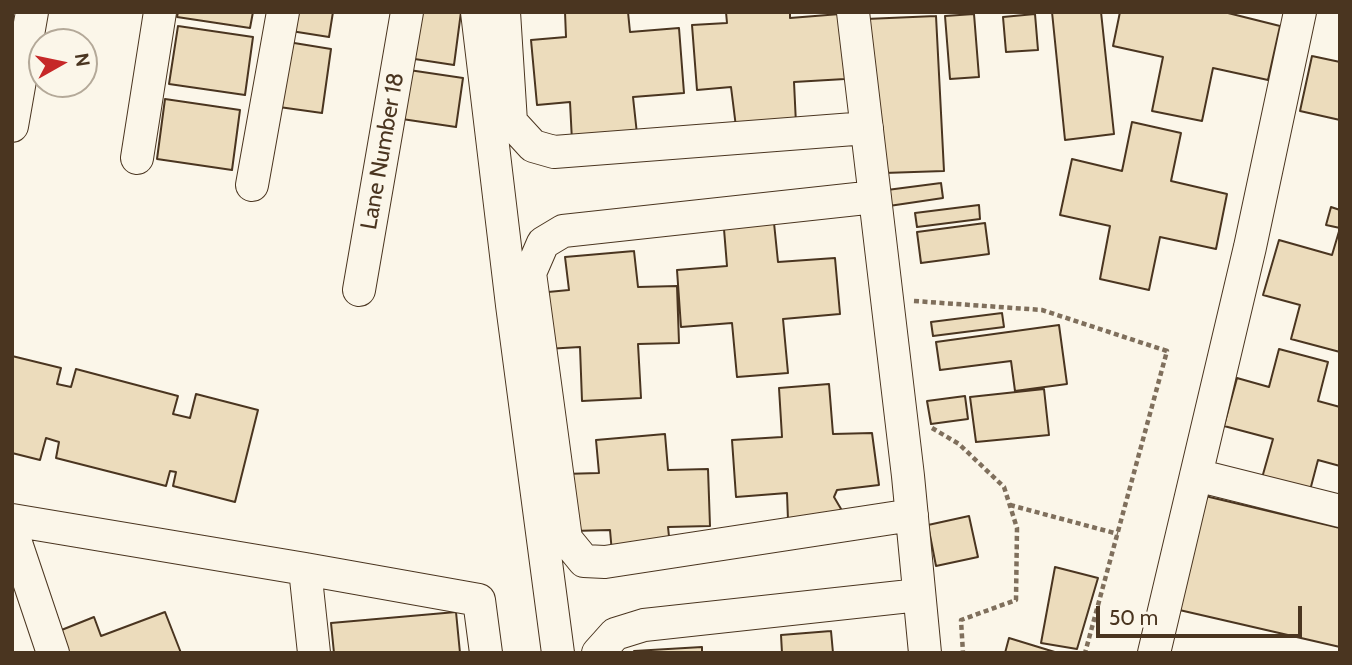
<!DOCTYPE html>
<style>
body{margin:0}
#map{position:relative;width:1352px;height:665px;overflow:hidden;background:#fbf6e9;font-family:Cabin,sans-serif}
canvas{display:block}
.frame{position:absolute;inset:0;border:14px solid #4a3520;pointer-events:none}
.north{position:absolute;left:28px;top:28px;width:70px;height:70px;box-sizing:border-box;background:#fbf6e9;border:2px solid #b4a999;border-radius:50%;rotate:81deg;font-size:19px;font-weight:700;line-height:28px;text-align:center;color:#4a3520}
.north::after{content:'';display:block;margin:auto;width:24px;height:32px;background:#c62828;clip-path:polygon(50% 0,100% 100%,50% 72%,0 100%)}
.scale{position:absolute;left:1096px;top:606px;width:206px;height:32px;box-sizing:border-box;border:4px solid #4a3520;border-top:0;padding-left:9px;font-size:21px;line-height:24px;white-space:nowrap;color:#4a3520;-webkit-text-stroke:5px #fbf6e9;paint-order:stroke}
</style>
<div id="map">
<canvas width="1352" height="665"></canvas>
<div class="frame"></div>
<div class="north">N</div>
<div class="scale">50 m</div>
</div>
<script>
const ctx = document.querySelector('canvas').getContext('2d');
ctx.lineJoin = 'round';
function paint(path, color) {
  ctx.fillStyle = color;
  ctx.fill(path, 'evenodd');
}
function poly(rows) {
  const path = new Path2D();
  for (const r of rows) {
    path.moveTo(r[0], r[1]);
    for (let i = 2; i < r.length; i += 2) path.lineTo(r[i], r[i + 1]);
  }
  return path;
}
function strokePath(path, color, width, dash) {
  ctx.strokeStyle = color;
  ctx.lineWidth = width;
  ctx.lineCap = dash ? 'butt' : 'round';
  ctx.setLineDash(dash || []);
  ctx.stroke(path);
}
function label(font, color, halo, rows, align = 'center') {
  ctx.font = font + ' Cabin,sans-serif';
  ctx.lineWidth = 5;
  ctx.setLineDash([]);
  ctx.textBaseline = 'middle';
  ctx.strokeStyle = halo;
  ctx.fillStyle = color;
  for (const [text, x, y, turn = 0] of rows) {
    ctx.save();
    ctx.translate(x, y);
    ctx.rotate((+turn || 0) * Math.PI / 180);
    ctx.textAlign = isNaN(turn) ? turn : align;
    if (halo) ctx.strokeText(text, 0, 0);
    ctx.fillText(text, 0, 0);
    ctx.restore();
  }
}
const building = poly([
 [178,12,253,12,250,28,177,17,178,12],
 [293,12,333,12,329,37,291,31,293,12],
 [415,12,461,12,454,65,408,58,415,12],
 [565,12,628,12,630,32,679,28,684,93,633,97,637,134,572,141,570,102,537,105,531,40,566,37,565,12],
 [726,12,790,12,790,18,840,14,845,79,794,82,796,124,736,127,731,87,697,90,692,25,727,23,726,12],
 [1052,12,1101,12,1114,134,1065,140,1052,12],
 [1120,12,1224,12,1280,26,1268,80,1213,68,1202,121,1152,111,1163,57,1113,46,1120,12],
 [974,14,979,77,950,79,945,16,974,14],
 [1035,14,1038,50,1006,52,1003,17,1035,14],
 [936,16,944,171,884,173,866,19,936,16],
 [178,26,253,37,245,95,169,84,178,26],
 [288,42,331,49,322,113,279,107,288,42],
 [1312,56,1340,62,1340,120,1300,111,1312,56],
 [409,70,463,78,456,127,402,119,409,70],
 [165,99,240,110,232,170,157,159,165,99],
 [1132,122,1181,133,1171,181,1227,194,1216,249,1160,237,1149,290,1100,279,1110,226,1060,215,1072,159,1122,171,1132,122],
 [941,183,943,198,889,206,887,190,941,183],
 [979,205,980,219,917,227,915,213,979,205],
 [1331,207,1340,210,1340,352,1291,339,1300,305,1263,295,1279,240,1332,255,1340,228,1326,225,1331,207],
 [773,213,778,262,835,258,840,314,783,319,788,373,737,377,732,323,681,327,677,270,727,266,723,217,773,213],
 [985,223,989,254,921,263,917,232,985,223],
 [634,251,638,287,677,286,679,343,638,344,641,398,582,401,580,347,546,349,548,292,569,290,565,257,634,251],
 [1002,313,1004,327,933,336,931,322,1002,313],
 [1059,325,1067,384,1015,391,1011,361,940,370,936,342,1059,325],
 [1279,349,1328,362,1318,401,1340,407,1340,466,1318,460,1308,498,1260,485,1273,439,1224,426,1237,378,1269,387,1279,349],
 [12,356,61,368,57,384,71,387,76,369,178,396,173,414,190,418,196,394,258,410,235,502,173,486,176,472,170,471,166,486,56,458,59,442,46,438,40,460,12,453,12,356],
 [829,384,833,434,872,433,879,485,837,490,834,497,844,514,788,520,787,493,736,497,732,440,782,437,779,388,829,384],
 [1044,389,1049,435,976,442,970,397,1044,389],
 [965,396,968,419,931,424,927,401,965,396],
 [665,434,668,470,708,469,710,526,668,527,670,546,612,553,610,530,573,531,563,474,599,473,596,440,665,434],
 [1201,495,1340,528,1340,647,1175,609,1201,495],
 [969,516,978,557,936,566,928,525,969,516],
 [1055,567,1098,578,1077,649,1041,643,1055,567],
 [165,612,181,653,67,653,59,631,94,617,101,636,165,612],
 [456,612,460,653,334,653,331,623,456,612],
 [831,631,833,653,782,653,781,635,831,631],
 [1009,638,1058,653,1005,653,1009,638],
 [702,647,702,653,634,653,634,651,702,647]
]);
paint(building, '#ecdcbc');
strokePath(building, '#4a3520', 2);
const minor = poly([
 [477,12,512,305,558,653],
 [504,12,511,122,533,146,554,152,867,128],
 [853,12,908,476,925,653],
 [12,126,32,12],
 [137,158,160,12],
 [252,185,283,12],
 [875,197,563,231,543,243,530,273,566,539,584,561,605,562,912,515],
 [359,290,407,12],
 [1196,475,1340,511],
 [12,520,305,569,479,600,486,653],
 [12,531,53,653],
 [305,569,314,653],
 [598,653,615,634,644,625,919,595],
 [1154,653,1250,247,1300,12]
]);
strokePath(minor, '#4a3520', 34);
strokePath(poly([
 [914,301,1042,310,1167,351,1085,653],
 [932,428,959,444,1004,487,1017,528,1016,600,961,620,963,653],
 [1010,505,1118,534]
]), '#7f6f5c', 4.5, [5, 3.5]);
strokePath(minor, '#fbf6e9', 32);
label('23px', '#4a3520', '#fbf6e9', [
 ["Lane Number 18",383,151,-80]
]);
</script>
